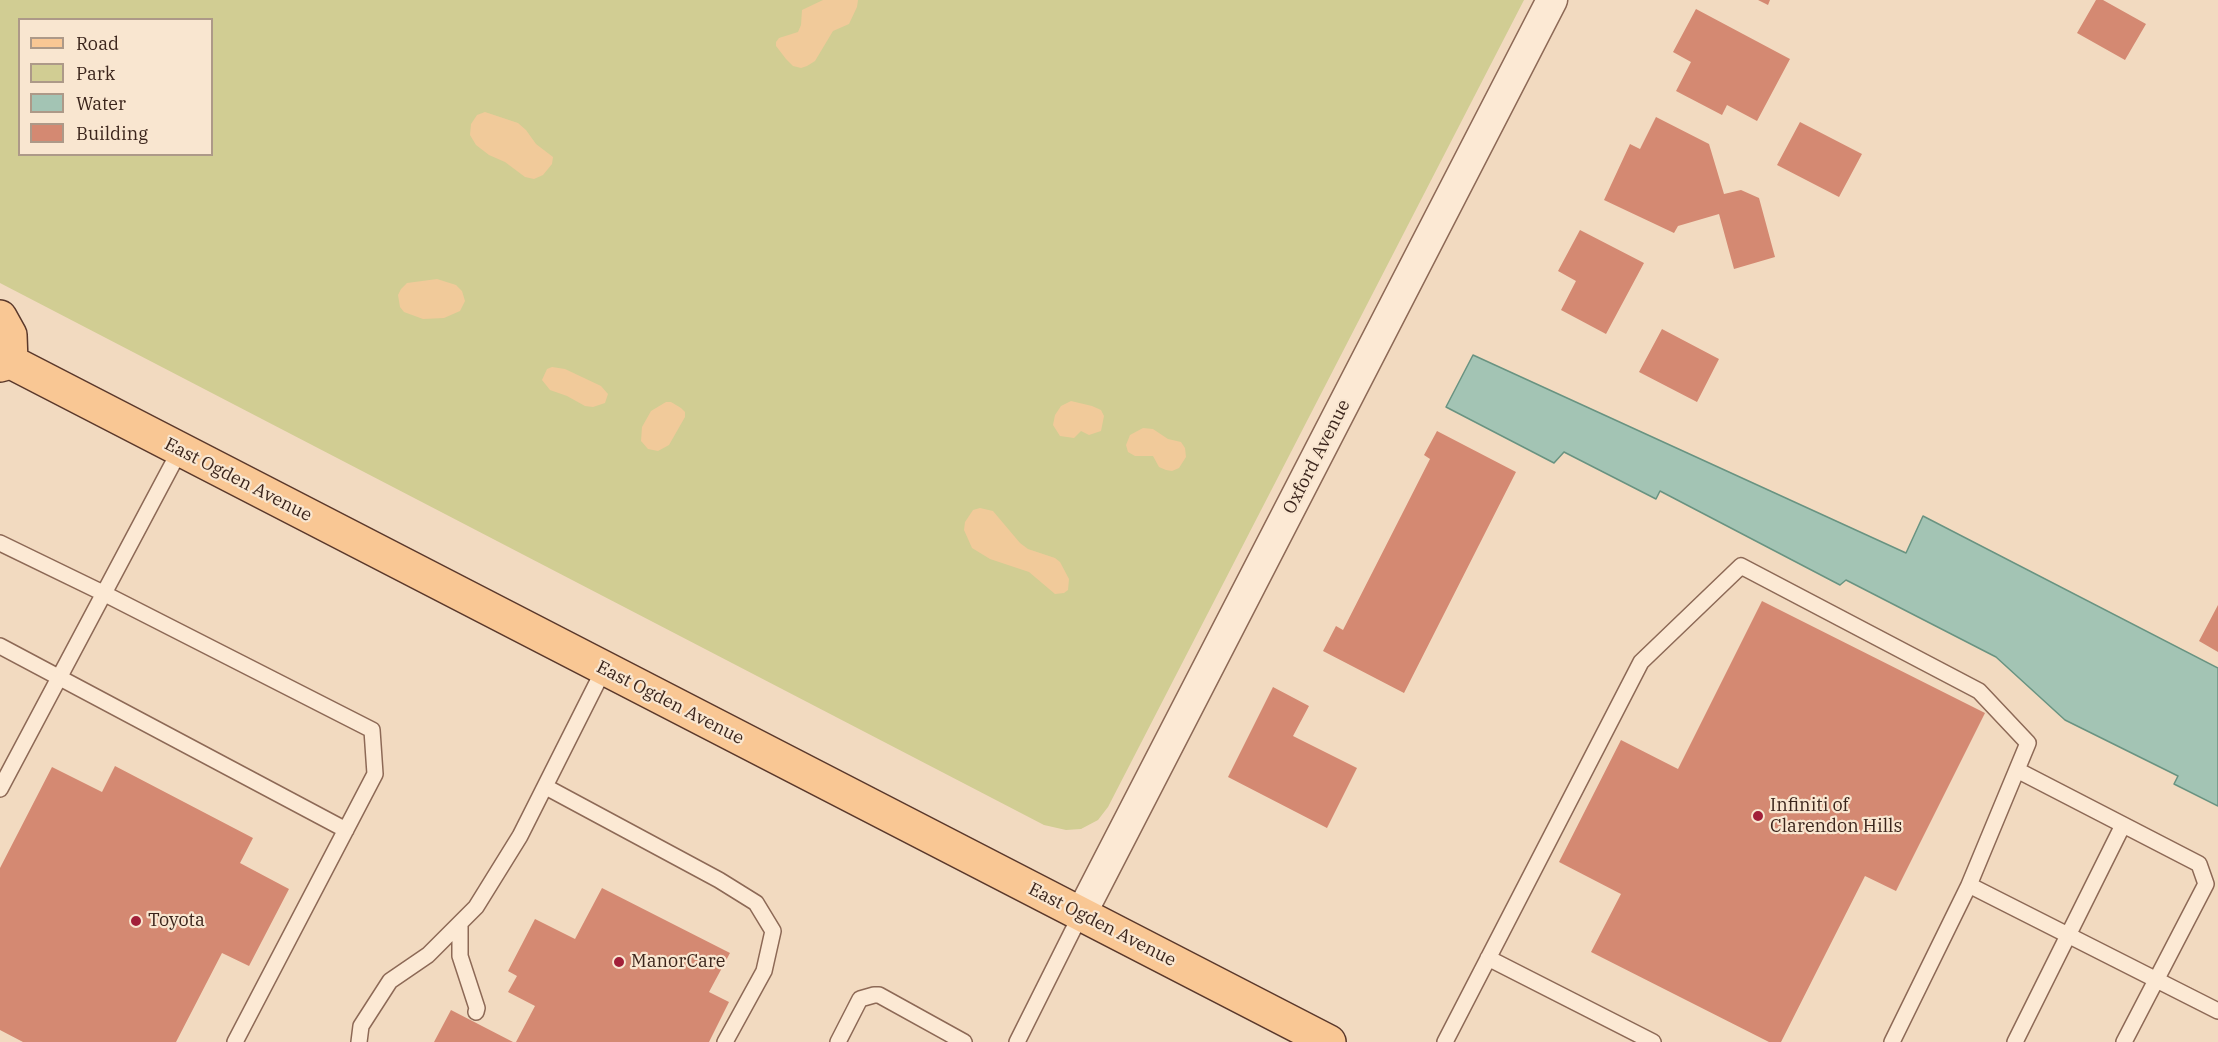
<!DOCTYPE html>
<style>
body{margin:0}
#map{position:relative;width:2218px;height:1042px;overflow:hidden;background:#f2dac0;font-family:"IBM Plex Serif",serif}
canvas{display:block}
.legend{position:absolute;left:18px;top:18px;width:195px;height:138px;box-sizing:border-box;background:#f9e6d0;border:2px solid #ad9988;margin:0;padding:8px 10px;list-style:none;font-size:18px;color:#3b251c}
.legend li{display:flex;align-items:center;gap:12px;height:30px}
.legend b{width:30px;border:2px solid #ad9988}
</style>
<div id="map">
<canvas width="2218" height="1042"></canvas>
<ul class="legend">
<li><b style="height:8px;background:#f9c794"></b>Road</li>
<li><b style="height:16px;background:#d1cd93"></b>Park</li>
<li><b style="height:16px;background:#a3c4b4"></b>Water</li>
<li><b style="height:16px;background:#d48972"></b>Building</li>
</ul>
</div>
<script>
const ctx = document.querySelector('canvas').getContext('2d');
ctx.lineJoin = 'round';
function paint(path, color) {
  ctx.fillStyle = color;
  ctx.fill(path, 'evenodd');
}
function poly(rows) {
  const path = new Path2D();
  for (const r of rows) {
    path.moveTo(r[0], r[1]);
    for (let i = 2; i < r.length; i += 2) path.lineTo(r[i], r[i + 1]);
  }
  return path;
}
function strokePath(path, color, width, dash) {
  ctx.strokeStyle = color;
  ctx.lineWidth = width;
  ctx.lineCap = dash ? 'butt' : 'round';
  ctx.setLineDash(dash || []);
  ctx.stroke(path);
}
function label(font, color, halo, rows, align = 'center') {
  ctx.font = font + ' "IBM Plex Serif",serif';
  ctx.lineWidth = 4.5;
  ctx.setLineDash([]);
  ctx.textBaseline = 'middle';
  ctx.strokeStyle = halo;
  ctx.fillStyle = color;
  for (const [text, x, y, turn = 0] of rows) {
    ctx.save();
    ctx.translate(x, y);
    ctx.rotate((+turn || 0) * Math.PI / 180);
    ctx.textAlign = isNaN(turn) ? turn : align;
    if (halo) ctx.strokeText(text, 0, 0);
    ctx.fillText(text, 0, 0);
    ctx.restore();
  }
}
paint(poly([
 [0,0,1524,0,1108,807,1098,820,1081,829,1066,830,1044,825,0,283],
 [20,20,212,20,212,154,20,154]
]), '#d1cd93');
paint(poly([
 [823,0,858,0,857,7,849,24,833,31,815,61,807,66,801,68,793,66,786,59,776,46,776,42,779,38,798,32,801,25,802,10],
 [485,112,518,123,526,130,536,144,553,157,552,164,543,175,534,179,525,177,505,162,489,155,476,145,470,135,471,124,477,115],
 [437,279,456,285,462,291,465,301,460,311,444,318,423,319,404,312,400,307,398,295,401,289,407,283],
 [552,367,565,369,601,386,608,394,605,403,593,407,585,406,567,396,550,390,542,380,547,369],
 [1071,401,1092,406,1101,410,1104,416,1101,431,1089,435,1081,431,1074,438,1060,436,1053,425,1055,415,1061,406],
 [666,402,671,402,681,408,685,412,685,417,669,445,658,451,648,449,641,441,642,427,651,411],
 [1143,428,1153,429,1168,439,1181,442,1185,448,1186,457,1179,468,1172,471,1166,470,1159,467,1153,456,1135,456,1128,452,1126,445,1130,435],
 [980,508,993,511,1020,543,1028,549,1055,558,1060,562,1069,579,1068,590,1064,593,1055,594,1029,572,990,559,972,548,964,530,965,522,973,510]
]), '#f1ca9a');
const water = poly([
 [1473,355,1906,553,1923,516,2218,668,2218,806,2174,784,2178,776,2065,720,1996,657,1846,580,1840,585,1660,491,1656,499,1564,452,1554,463,1446,407,1473,355]
]);
paint(water, '#a3c4b4');
strokePath(water, '#699381', 1.5);
paint(poly([
 [1758,0,1770,0,1768,5],
 [2096,0,2103,0,2146,24,2125,60,2077,33],
 [1696,9,1790,59,1757,121,1727,105,1722,115,1676,91,1691,62,1673,52],
 [1656,117,1709,144,1724,194,1741,190,1759,198,1775,257,1734,269,1719,214,1678,226,1674,233,1604,200,1630,144,1640,149],
 [1800,122,1862,154,1839,197,1777,165],
 [1580,230,1644,263,1606,334,1561,310,1576,281,1558,271],
 [1662,329,1719,359,1697,402,1639,372],
 [1437,431,1516,472,1404,693,1323,651,1336,626,1343,630,1430,459,1424,455],
 [1762,601,1985,713,1896,891,1865,876,1781,1042,1769,1042,1591,952,1621,894,1559,862,1621,740,1678,769],
 [2218,605,2218,652,2199,641],
 [1273,687,1309,706,1293,736,1357,768,1327,828,1228,777],
 [115,766,253,838,240,863,289,889,249,966,222,953,176,1042,23,1042,0,1030,0,868,52,767,102,792],
 [602,888,730,953,709,992,729,1002,709,1042,516,1042,535,1006,508,992,517,976,508,971,535,919,575,939],
 [451,1010,513,1042,434,1042]
]), '#d48972');
const service = poly([
 [0,543,103,593,372,730,375,774,235,1042],
 [0,646,346,830],
 [2017,770,2199,864,2206,884,2124,1042],
 [546,787,719,880,756,903,773,931,764,971,725,1042],
 [0,789,180,450],
 [460,923,460,956,477,1008,476,1012],
 [1488,958,1653,1042],
 [359,1042,361,1026,390,981,428,955,476,907,520,836,604,669],
 [838,1042,860,999,874,995,879,995,964,1042],
 [1017,1042,1081,914],
 [1445,1042,1641,662,1741,566,1979,691,2028,743,1969,885,2218,1011],
 [1892,1042,1969,885],
 [2015,1042,2123,825]
]);
const minor = poly([
 [1081,914,1552,0]
]);
const primary = poly([
 [0,317,10,335,11,362],
 [0,365,11,362,1329,1042]
]);
strokePath(service, '#8d6956', 18);
strokePath(minor, '#8d6956', 33);
strokePath(primary, '#5a382b', 36);
strokePath(service, '#fce9d4', 15);
strokePath(minor, '#fce9d4', 30);
strokePath(primary, '#f9c794', 33);
for (const [x, y, r, color] of [
 [1758,816,6,"#a22039"],
 [136,921,6,"#a22039"],
 [619,962,6,"#a22039"]
]) {
  const dot = new Path2D();
  dot.arc(x, y, r, 0, 2 * Math.PI);
  ctx.fillStyle = color;
  ctx.fill(dot);
  strokePath(dot, '#f9e6d0', 2);
}
label('18px', '#3b251c', '#f9e6d0', [
 ["Oxford Avenue",1317,457,-63],
 ["East Ogden Avenue",238,480,27],
 ["East Ogden Avenue",670,703,27],
 ["East Ogden Avenue",1102,925,27]
]);
label('18px', '#3b251c', '#f9e6d0', [
 ["Infiniti of",1770,806],
 ["Clarendon Hills",1770,827],
 ["Toyota",148,921],
 ["ManorCare",631,962]
], 'left');
</script>
